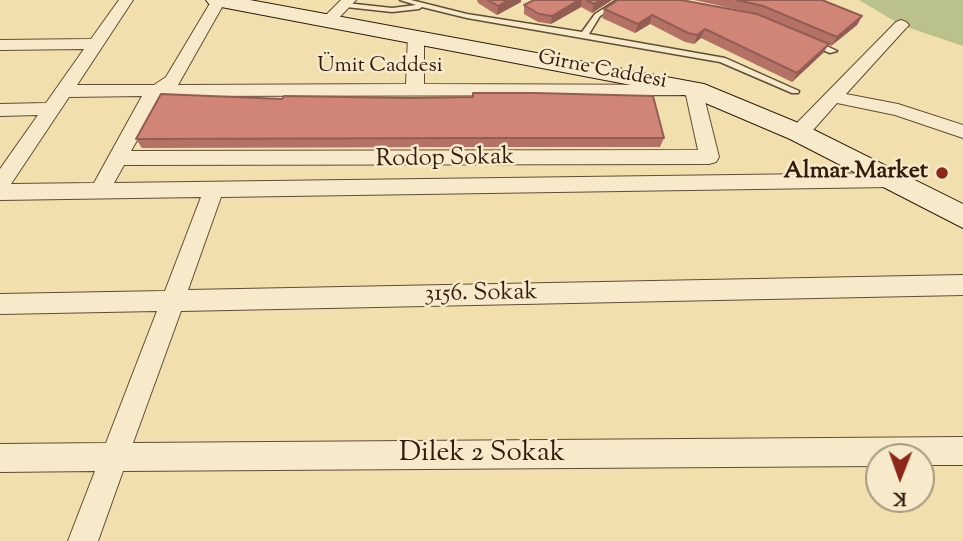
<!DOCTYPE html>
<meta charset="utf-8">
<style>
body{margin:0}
#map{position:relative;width:963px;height:541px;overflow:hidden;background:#f2dfae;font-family:"Sorts Mill Goudy",serif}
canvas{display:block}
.north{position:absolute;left:865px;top:443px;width:70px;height:70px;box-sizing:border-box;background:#f7eaca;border:2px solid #a8987e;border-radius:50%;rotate:181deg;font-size:19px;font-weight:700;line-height:28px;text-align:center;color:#311c0d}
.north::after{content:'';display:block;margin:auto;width:24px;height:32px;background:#8f2418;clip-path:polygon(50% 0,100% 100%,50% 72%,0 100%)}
</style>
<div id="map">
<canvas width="963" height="541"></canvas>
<div class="north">K</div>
</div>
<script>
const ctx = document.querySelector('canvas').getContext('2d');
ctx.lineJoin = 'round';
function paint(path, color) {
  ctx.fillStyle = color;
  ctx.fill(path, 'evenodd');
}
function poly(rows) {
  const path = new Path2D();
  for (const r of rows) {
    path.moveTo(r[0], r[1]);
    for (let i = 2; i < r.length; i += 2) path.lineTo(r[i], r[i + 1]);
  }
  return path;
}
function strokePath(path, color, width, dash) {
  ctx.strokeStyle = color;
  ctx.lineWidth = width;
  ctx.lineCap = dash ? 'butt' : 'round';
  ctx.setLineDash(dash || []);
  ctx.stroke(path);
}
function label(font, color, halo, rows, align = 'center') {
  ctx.font = font + ' "Sorts Mill Goudy",serif';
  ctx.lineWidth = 5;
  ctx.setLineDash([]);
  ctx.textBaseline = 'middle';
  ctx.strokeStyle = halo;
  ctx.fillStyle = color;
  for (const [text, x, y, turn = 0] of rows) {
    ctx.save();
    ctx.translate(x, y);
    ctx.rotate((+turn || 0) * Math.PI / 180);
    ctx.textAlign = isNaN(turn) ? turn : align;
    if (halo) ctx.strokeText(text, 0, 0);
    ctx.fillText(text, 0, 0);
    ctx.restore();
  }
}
paint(poly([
 [859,0,963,0,963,46,901,25]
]), '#bbc18a');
const lane = poly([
 [400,0,411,0,467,14,582,32,595,14,617,0,625,0,600,16,589,34,725,58,799,91,798,93,792,93,720,62,467,18,422,7,419,9,392,12,346,7,343,5,346,3,392,8,416,5,400,0],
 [810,41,816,41,837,51,830,53,810,45,810,41]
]);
const street = poly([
 [119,0,133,0,77,85,154,85,166,77,212,0,226,0,178,85,406,84,408,36,416,31,424,36,424,84,701,85,719,157,716,162,709,164,124,165,114,183,891,173,898,175,901,180,898,185,891,187,221,197,188,290,963,275,963,295,181,311,133,443,963,437,963,465,921,465,921,457,879,457,879,466,123,471,98,541,68,541,95,471,0,472,0,444,106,443,157,311,0,314,0,294,165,291,201,197,0,200,0,169,38,115,0,116,0,104,46,103,84,49,0,50,0,40,91,39,119,0],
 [686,95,698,150,131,151,162,96,686,95],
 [142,96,94,183,11,184,69,97,142,96],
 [341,0,356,0,334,23,324,23,321,20,341,0],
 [901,20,906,22,909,25,906,28,846,94,898,104,963,125,963,138,895,115,837,103,806,138,792,138,790,133,792,128,896,22,901,20]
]);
const secondary = poly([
 [206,0,250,0,704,84,808,127,963,204,963,228,790,139,689,96,216,6,209,4,206,0]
]);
strokePath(lane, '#614d35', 3);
strokePath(street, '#614d35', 2);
strokePath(secondary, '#311c0d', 2);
paint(lane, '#f7eaca');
paint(street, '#f7eaca');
paint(secondary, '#f7eaca');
paint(poly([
 [477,0,521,0,521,2,497,15,478,3],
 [534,0,612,0,592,13,581,7,551,24,538,22,524,14,524,5],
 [686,0,822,0,862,16,857,25,831,46,828,44,823,53,792,82,701,38,694,44,685,42,650,24,635,33,602,18,604,9,744,11,694,0],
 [161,94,664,138,660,147,461,147,142,148,136,139]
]), '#b47266');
paint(poly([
 [508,0,521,0,521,2,497,15,498,6],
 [579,0,582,0,581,7,551,24,552,16],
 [601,0,612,0,592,13,594,4],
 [652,15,650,24,635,33,638,24],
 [862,16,857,25,831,46,837,37],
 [705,29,701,38,694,44,697,35],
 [829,44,823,53,792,82,797,73]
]), '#925d53');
const building = poly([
 [488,0,508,0,498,6,488,0],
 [534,0,579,0,552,16,539,14,524,5,534,0],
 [586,0,601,0,594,4,586,0],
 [618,0,681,0,757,14,829,44,797,73,705,29,697,35,688,33,652,15,638,24,604,9,618,0],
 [737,0,822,0,862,16,837,37,763,6,737,0],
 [473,93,534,93,653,96,664,138,460,138,136,139,161,94,282,99,284,96,408,98,473,97,473,93]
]);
paint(building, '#d18577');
strokePath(building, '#925d53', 2);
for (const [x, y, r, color] of [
 [942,173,7,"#8f2418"]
]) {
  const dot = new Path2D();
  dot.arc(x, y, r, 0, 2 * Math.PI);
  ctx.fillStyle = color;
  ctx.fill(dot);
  strokePath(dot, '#f7eaca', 2.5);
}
label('21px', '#311c0d', '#f7eaca', [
 ["Ümit Caddesi",380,67],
 ["Girne Caddesi",602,71,11]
]);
label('24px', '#311c0d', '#f7eaca', [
 ["Rodop Sokak",445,160,-1],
 ["3156. Sokak",481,295,-1]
]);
label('bold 24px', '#311c0d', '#f7eaca', [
 ["Almar Market",928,173]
], 'right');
label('28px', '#311c0d', '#f7eaca', [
 ["Dilek 2 Sokak",482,455]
]);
</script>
